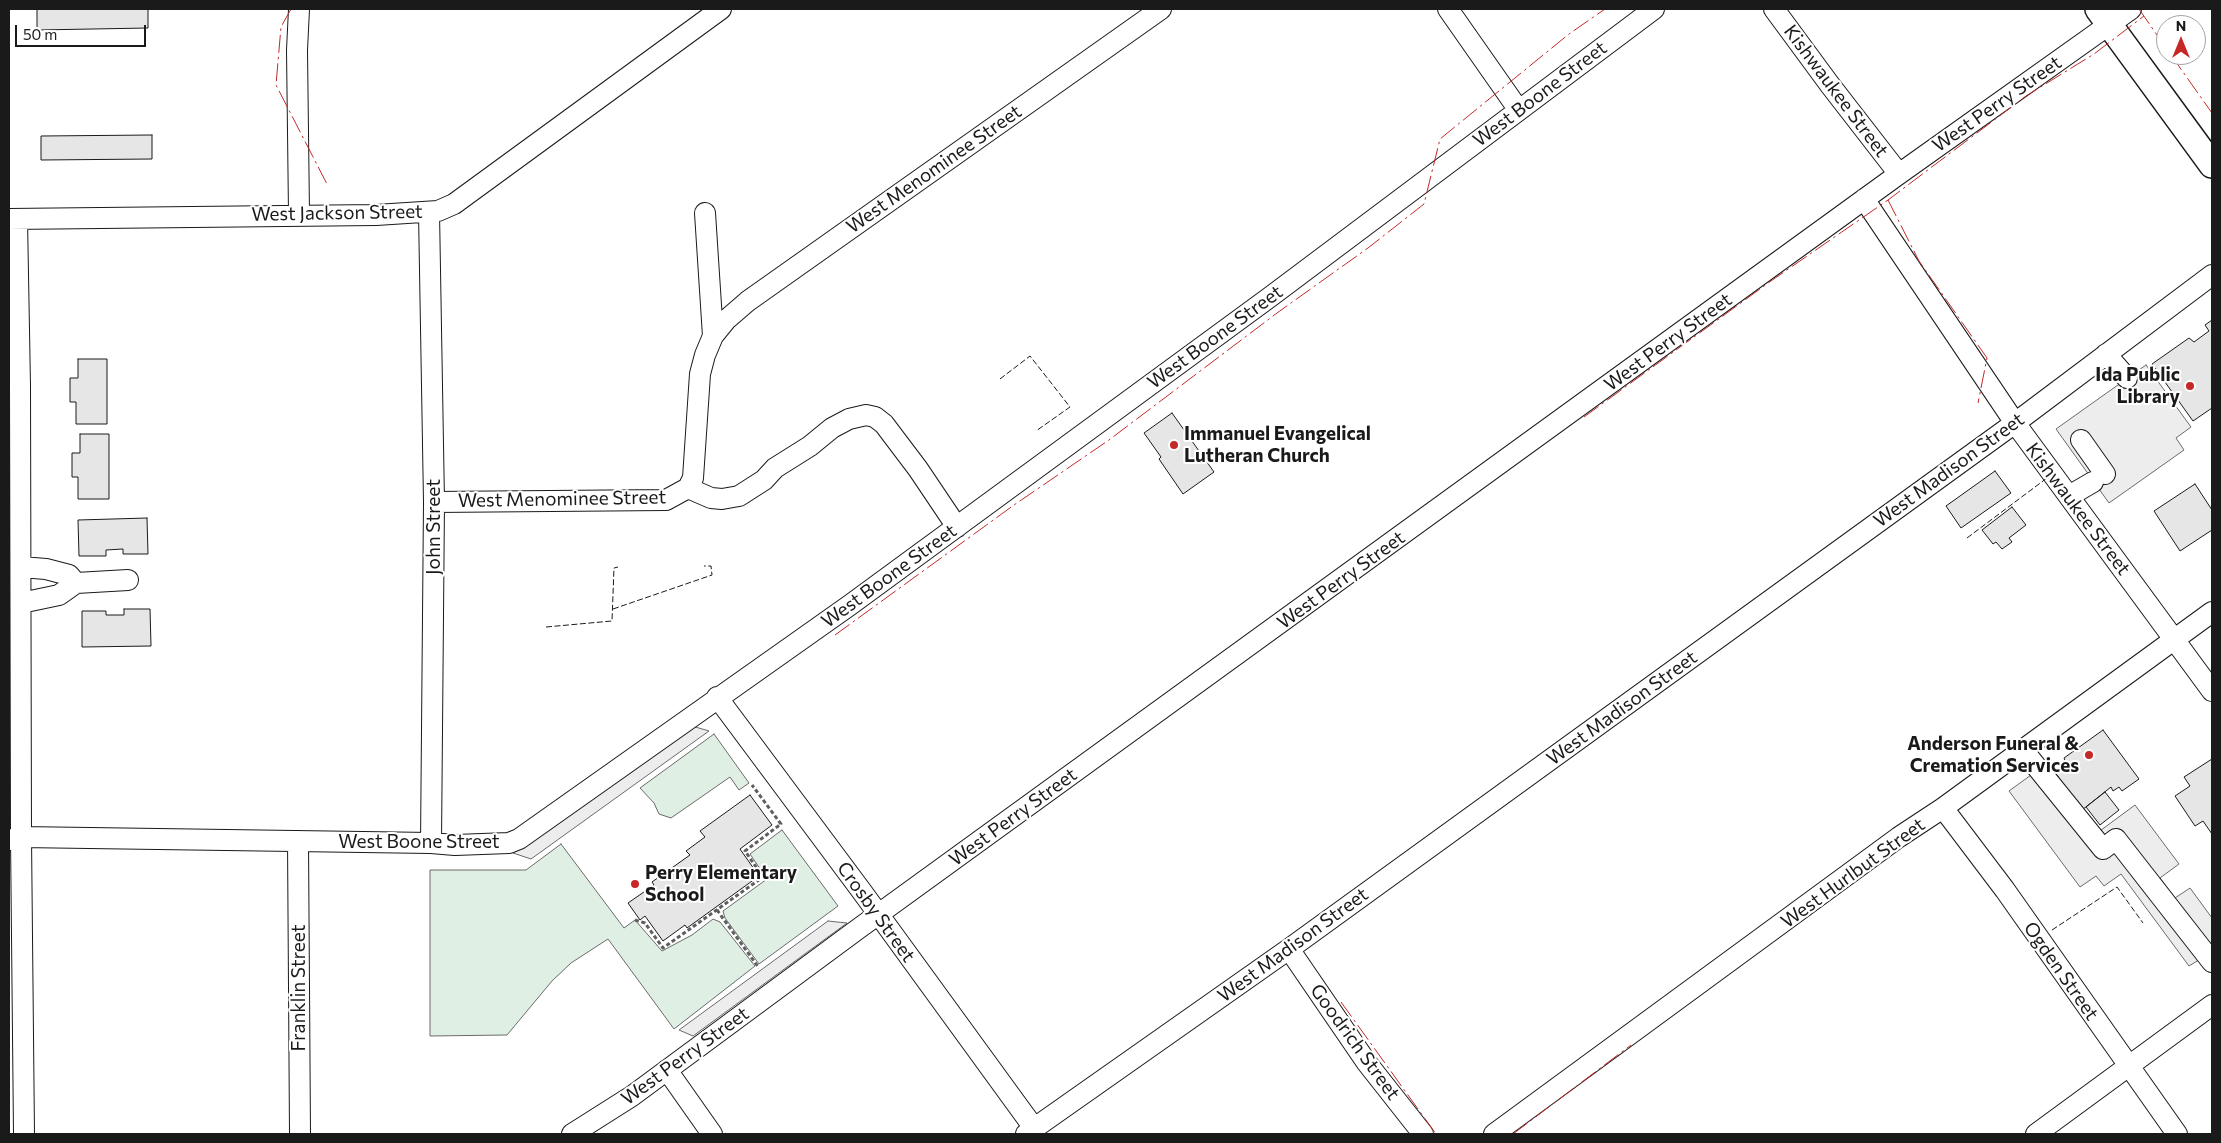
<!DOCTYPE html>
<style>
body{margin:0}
#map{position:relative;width:2221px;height:1143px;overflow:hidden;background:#fff;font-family:Commissioner,sans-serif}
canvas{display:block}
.frame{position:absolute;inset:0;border:10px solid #1a1a1a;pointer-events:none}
.north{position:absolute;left:2156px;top:15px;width:50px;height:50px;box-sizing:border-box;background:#fff;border:1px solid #a3a3a3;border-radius:50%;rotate:0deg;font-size:14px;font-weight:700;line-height:20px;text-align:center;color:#1a1a1a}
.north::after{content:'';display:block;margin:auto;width:18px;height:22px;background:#c62828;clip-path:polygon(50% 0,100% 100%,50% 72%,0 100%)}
.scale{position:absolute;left:15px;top:25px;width:131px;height:22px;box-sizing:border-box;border:2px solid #1a1a1a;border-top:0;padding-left:6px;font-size:15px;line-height:18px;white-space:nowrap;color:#1a1a1a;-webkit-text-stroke:4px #fff;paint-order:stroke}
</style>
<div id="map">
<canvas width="2221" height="1143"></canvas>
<div class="frame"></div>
<div class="north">N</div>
<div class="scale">50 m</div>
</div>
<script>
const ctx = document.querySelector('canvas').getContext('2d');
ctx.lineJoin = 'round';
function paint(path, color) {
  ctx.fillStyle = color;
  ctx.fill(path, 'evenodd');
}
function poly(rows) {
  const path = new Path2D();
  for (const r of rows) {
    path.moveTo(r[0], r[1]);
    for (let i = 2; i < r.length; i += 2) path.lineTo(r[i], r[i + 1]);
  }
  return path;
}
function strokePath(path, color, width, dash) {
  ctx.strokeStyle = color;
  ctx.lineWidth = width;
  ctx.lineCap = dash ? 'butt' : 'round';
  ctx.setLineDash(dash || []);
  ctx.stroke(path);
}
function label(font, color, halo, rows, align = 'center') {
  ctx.font = font + ' Commissioner,sans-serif';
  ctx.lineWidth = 4;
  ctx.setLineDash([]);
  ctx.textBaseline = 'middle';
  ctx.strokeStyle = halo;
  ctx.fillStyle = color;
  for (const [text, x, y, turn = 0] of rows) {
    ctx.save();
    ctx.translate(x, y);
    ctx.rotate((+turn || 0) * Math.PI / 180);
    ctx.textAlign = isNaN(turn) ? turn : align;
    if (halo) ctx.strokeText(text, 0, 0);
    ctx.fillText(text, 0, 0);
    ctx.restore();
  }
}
const green = poly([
 [714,734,749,783,739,790,730,777,671,818,659,814,654,803,640,788,714,734],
 [782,830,838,906,759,964,725,918,723,911,767,879,750,854,782,830],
 [561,844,624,928,635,920,662,951,692,935,713,919,720,922,755,966,674,1029,608,939,571,963,552,981,507,1035,430,1036,430,870,526,870,561,844]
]);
paint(green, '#e0efe3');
strokePath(green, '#6a6a6a', 1);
const parking = poly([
 [2146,365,2191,427,2176,438,2184,450,2109,503,2056,429,2146,365],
 [692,726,709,731,531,859,513,853,692,726],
 [2042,767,2093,836,2135,805,2179,864,2160,878,2175,898,2190,888,2212,918,2212,952,2189,966,2121,874,2104,886,2096,876,2080,887,2009,791,2042,767],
 [828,921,847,923,693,1036,679,1030,828,921]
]);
paint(parking, '#ededed');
strokePath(parking, '#6a6a6a', 1);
const building = poly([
 [37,9,148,9,148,28,37,30,37,9],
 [152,135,152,159,41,160,41,136,152,135],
 [2212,320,2212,408,2193,421,2152,364,2189,338,2194,342,2209,331,2205,325,2212,320],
 [78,359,107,359,107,424,76,424,76,402,70,402,70,378,78,378,78,359],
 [1172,413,1214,472,1183,494,1159,459,1161,457,1144,433,1172,413],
 [80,434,109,434,109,499,78,499,78,477,72,477,72,453,80,453,80,434],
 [1995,471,2011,493,1961,528,1946,506,1995,471],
 [2195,484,2212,510,2212,530,2180,551,2154,511,2195,484],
 [2012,507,2026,525,2009,538,2012,542,2002,549,1996,542,1993,544,1982,530,2012,507],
 [147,518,148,554,123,554,123,549,106,550,106,556,79,556,78,520,147,518],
 [124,609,150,609,151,646,82,647,82,611,106,611,106,615,124,615,124,609],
 [2103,730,2139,779,2122,791,2119,787,2113,791,2111,787,2082,810,2054,771,2066,763,2064,758,2103,730],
 [2212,759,2212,834,2203,821,2195,826,2175,796,2190,786,2184,777,2212,759],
 [2105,792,2119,810,2100,825,2086,807,2105,792],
 [750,795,772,825,740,849,759,876,687,928,685,925,663,941,645,916,640,920,628,903,654,885,652,882,690,855,686,851,705,837,700,831,750,795]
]);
paint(building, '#e6e6e6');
strokePath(building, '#1a1a1a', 1);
const minor = poly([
 [1448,9,1518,109],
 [1774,9,1830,85,1899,174],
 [1864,199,2015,423,2212,691],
 [429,212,434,502,431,843],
 [299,214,297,50,299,9],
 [9,219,376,215,438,211,454,204,721,9],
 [17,219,20,386,21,837,24,1134],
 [713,336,726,320,748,301,1161,9],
 [2106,354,2127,378],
 [2081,440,2105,474],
 [688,488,711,498,722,499,739,496,764,480,775,468,810,446,832,428,849,419,866,415,875,417,884,424,918,469,957,527],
 [2069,496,2093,482],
 [434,502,666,500,688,488,693,478,700,374,705,355,713,336,705,213],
 [21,567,46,569,69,575,76,583,59,595,21,603],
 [76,583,128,580],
 [717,697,863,893,1034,1128],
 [2023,750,2103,849,2116,839,2212,962],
 [1943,808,2005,890,2177,1134],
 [9,840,21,837,431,843,455,845,509,843,519,839,850,605,1270,297,1654,9],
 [298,841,300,1134],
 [1289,949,1367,1063,1423,1134],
 [667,1070,712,1134],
 [572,1134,632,1096,858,929,1899,174,2131,9],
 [1026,1134,1289,949,2015,423,2212,275],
 [1494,1134,1899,837,1943,808,2212,612],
 [2036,1134,2212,1005]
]);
const major = poly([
 [2098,9,2212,165]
]);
strokePath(minor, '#1a1a1a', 22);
strokePath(major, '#1a1a1a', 28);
strokePath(poly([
 [717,910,759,968],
 [635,920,645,923,663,948,763,877,745,851,781,824,752,785]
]), '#5f5f5f', 3, [4, 2.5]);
strokePath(minor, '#fff', 20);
strokePath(major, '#fff', 25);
strokePath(poly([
 [1000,379,1030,356,1070,407,1036,431],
 [1967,538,2047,478],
 [613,609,712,575,711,566,704,566],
 [546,627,612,621,614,568,618,567],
 [2052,930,2117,887,2143,923]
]), '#1a1a1a', 1, [6, 2.5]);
strokePath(poly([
 [291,9,281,27,276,85,328,186],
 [2139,9,2166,48],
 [2171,55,2212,113],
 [1888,200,1919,261,1987,358,1978,403],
 [1584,417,1771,281,1888,200,2026,96,2094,54,2144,16],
 [835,635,1014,505,1109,440,1277,313,1368,248,1424,204,1440,139,1569,34,1605,9],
 [1341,1002,1436,1134],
 [1513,1134,1631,1045]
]), '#c62828', 1, [18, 4, 2.5, 4]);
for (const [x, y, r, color] of [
 [2190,386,5,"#c62828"],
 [1174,445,5,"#c62828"],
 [2089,755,5,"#c62828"],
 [635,884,5,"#c62828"]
]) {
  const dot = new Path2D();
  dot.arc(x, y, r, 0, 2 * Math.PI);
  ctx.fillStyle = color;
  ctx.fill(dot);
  strokePath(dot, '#fff', 2);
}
label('19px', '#1a1a1a', '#fff', [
 ["Kishwaukee Street",1836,91,53],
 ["West Boone Street",1540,94,-37],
 ["West Perry Street",1997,104,-35],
 ["West Menominee Street",934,169,-35],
 ["West Jackson Street",337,213,-1],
 ["West Boone Street",1215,337,-36],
 ["West Perry Street",1668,342,-36],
 ["West Madison Street",1949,470,-36],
 ["West Menominee Street",562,499,-1],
 ["Kishwaukee Street",2078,509,53],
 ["John Street",434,527,-90],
 ["West Boone Street",889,576,-36],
 ["West Perry Street",1341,580,-36],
 ["West Madison Street",1622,708,-36],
 ["West Perry Street",1013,817,-36],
 ["West Boone Street",419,842],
 ["West Hurlbut Street",1853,873,-36],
 ["Crosby Street",876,912,54],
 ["West Madison Street",1293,945,-36],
 ["Ogden Street",2061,971,55],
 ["Franklin Street",299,988,-90],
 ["Goodrich Street",1355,1042,54],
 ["West Perry Street",685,1056,-36]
]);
label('bold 19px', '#1a1a1a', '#fff', [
 ["Ida Public",2180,375],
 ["Library",2180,397],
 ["Immanuel Evangelical",1184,434,"left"],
 ["Lutheran Church",1184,456,"left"],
 ["Anderson Funeral &",2079,744],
 ["Cremation Services",2079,766],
 ["Perry Elementary",645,873,"left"],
 ["School",645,895,"left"]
], 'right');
</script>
